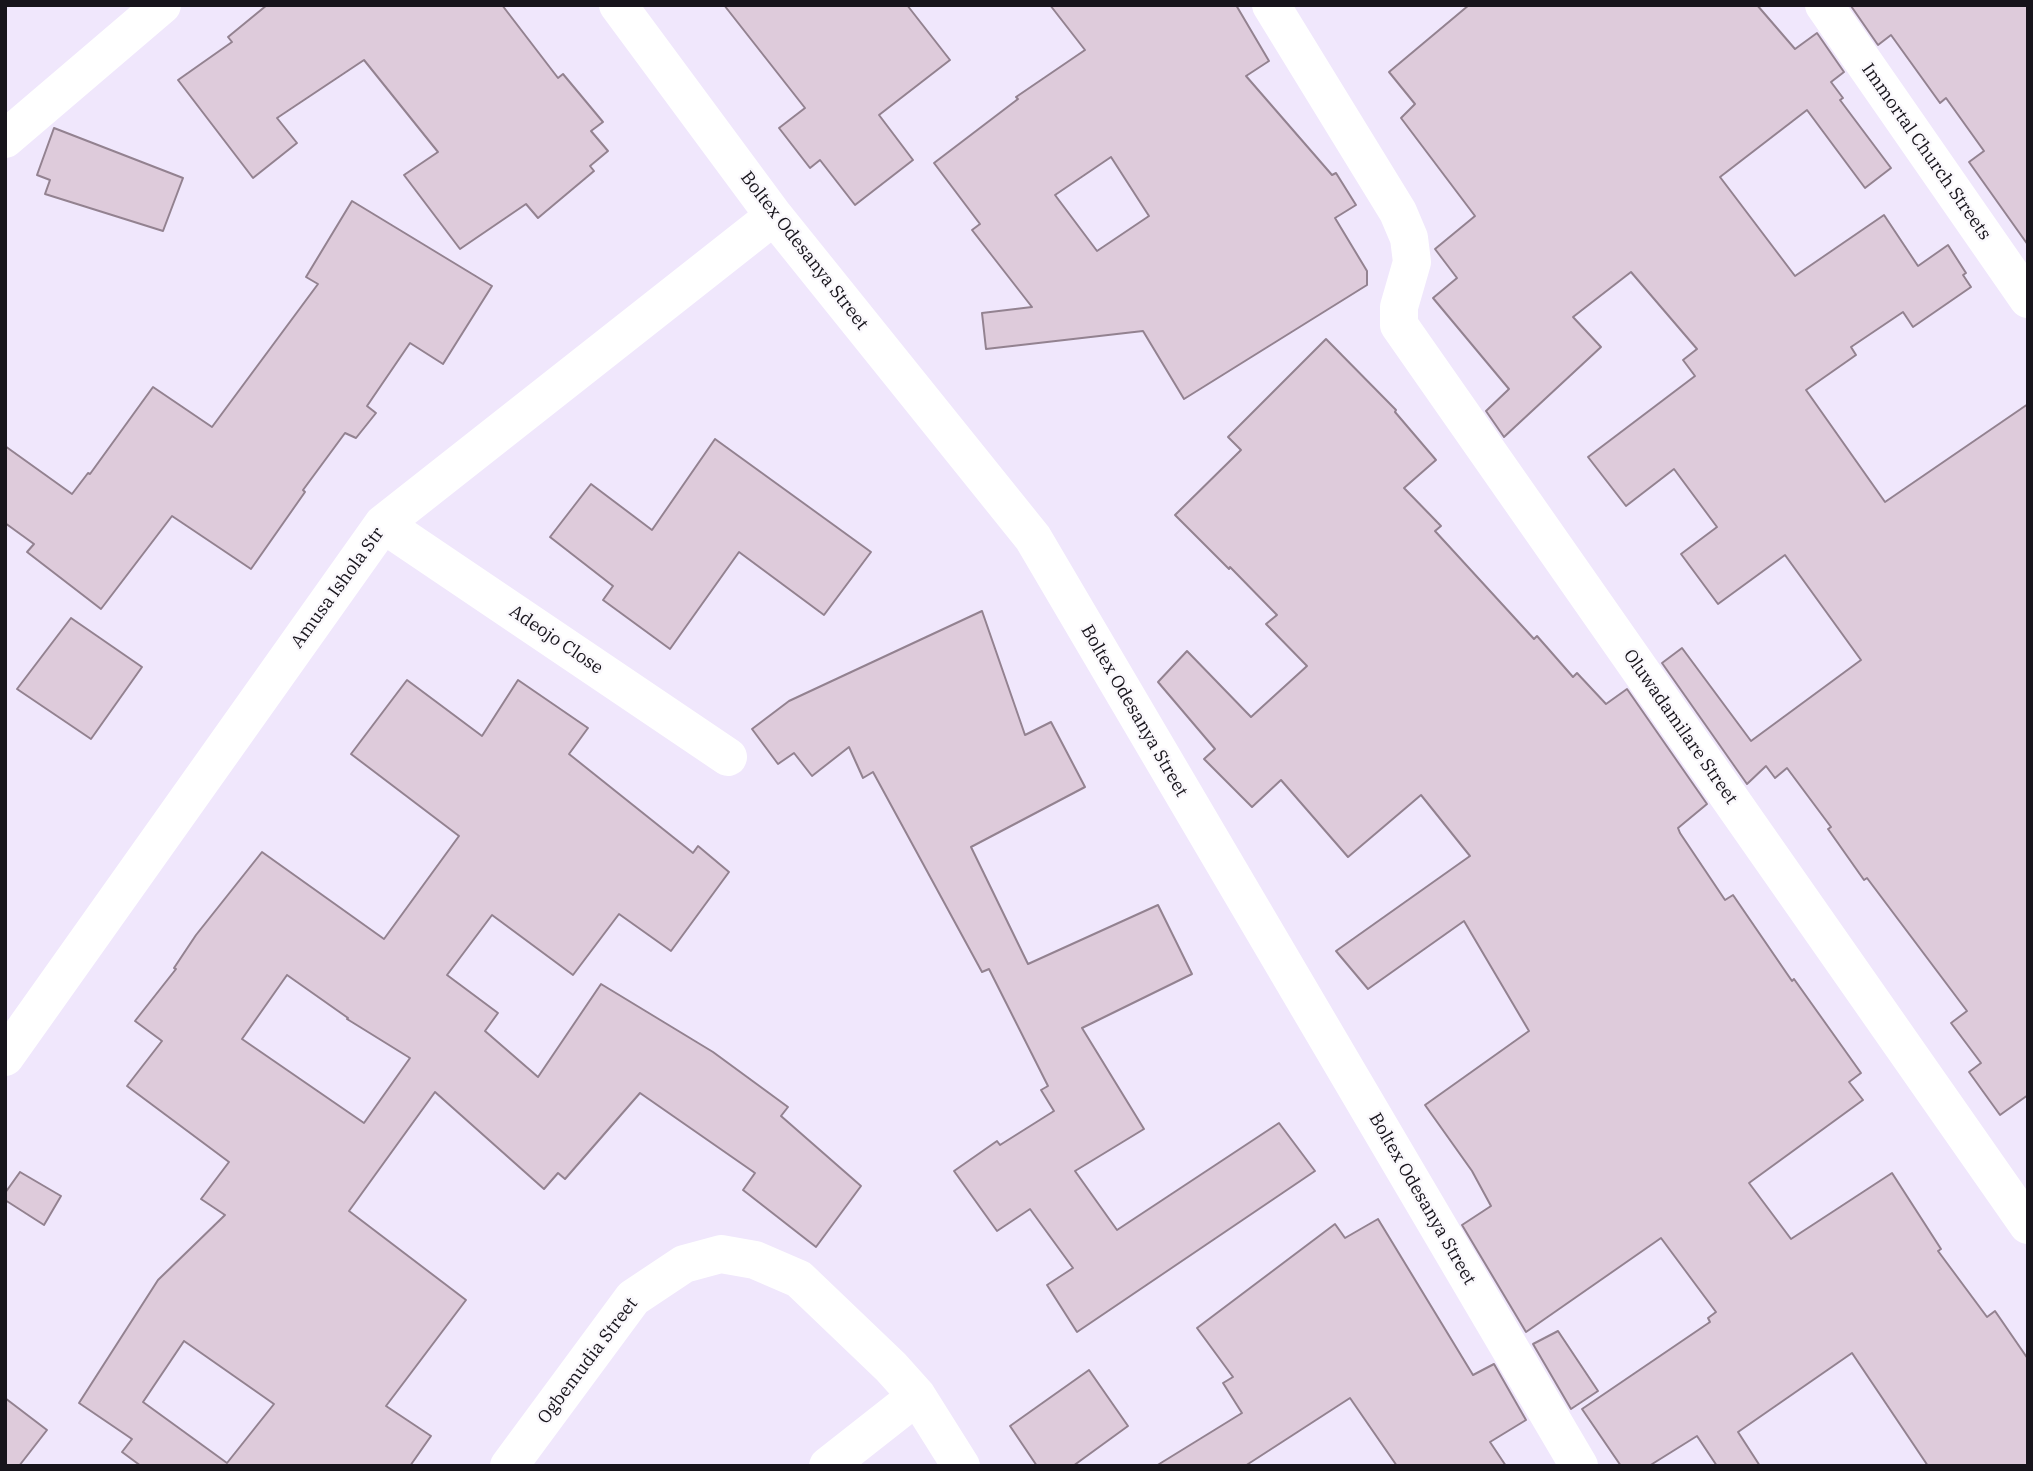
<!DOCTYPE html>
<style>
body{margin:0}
#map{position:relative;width:2033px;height:1471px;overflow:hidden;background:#f0e7fc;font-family:"IBM Plex Serif",serif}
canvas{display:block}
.frame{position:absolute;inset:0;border:7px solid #17141b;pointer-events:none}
</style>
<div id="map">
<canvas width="2033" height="1471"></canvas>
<div class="frame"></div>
</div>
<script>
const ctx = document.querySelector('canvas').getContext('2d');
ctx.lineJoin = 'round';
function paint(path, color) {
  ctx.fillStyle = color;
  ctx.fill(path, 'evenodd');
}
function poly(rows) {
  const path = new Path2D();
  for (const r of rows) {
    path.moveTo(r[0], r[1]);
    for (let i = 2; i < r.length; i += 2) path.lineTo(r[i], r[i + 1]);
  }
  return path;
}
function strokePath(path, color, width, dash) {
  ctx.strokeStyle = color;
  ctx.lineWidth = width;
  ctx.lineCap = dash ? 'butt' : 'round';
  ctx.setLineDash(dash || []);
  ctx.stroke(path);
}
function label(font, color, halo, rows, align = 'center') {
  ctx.font = font + ' "IBM Plex Serif",serif';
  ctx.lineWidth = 5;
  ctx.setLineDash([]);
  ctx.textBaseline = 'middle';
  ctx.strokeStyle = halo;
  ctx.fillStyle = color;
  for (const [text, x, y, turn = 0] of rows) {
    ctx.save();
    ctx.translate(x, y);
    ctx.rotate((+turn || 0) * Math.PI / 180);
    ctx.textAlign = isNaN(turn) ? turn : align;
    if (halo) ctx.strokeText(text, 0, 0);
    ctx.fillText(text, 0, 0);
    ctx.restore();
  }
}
const building = poly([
 [267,5,502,5,558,78,563,74,603,122,591,131,608,151,590,166,594,171,538,218,526,204,460,249,404,175,438,152,364,60,277,118,297,143,253,178,178,80,232,42,228,37,267,5],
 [724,5,907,5,950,60,879,115,913,160,855,205,820,160,810,168,779,128,805,108,724,5],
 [1050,5,1236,5,1269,61,1246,76,1332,175,1336,173,1356,205,1335,218,1367,271,1367,285,1184,399,1143,331,986,349,982,313,1032,307,972,230,980,224,934,163,1018,99,1016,97,1085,50,1050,5],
 [1111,157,1149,216,1097,251,1055,195,1111,157],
 [1469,5,1757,5,1795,49,1817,33,1844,72,1831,82,1843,98,1840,100,1891,168,1865,188,1807,110,1720,177,1795,276,1884,215,1918,266,1948,245,1966,273,1963,275,1971,287,1913,327,1903,312,1851,347,1856,355,1806,390,1885,502,2028,404,2028,1095,2000,1115,1969,1072,1981,1063,1951,1023,1967,1011,1867,878,1864,880,1828,829,1831,827,1787,768,1775,778,1766,766,1747,784,1662,663,1682,648,1751,741,1861,660,1785,555,1718,604,1681,554,1717,527,1674,469,1626,506,1588,457,1695,376,1683,360,1697,349,1631,272,1573,317,1601,347,1504,437,1486,411,1509,389,1433,298,1457,278,1435,249,1475,216,1401,118,1415,104,1389,72,1469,5],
 [2028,5,2028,245,1969,162,1984,151,1946,98,1940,103,1891,35,1878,45,1851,6,2028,5],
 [54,128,183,178,163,231,45,194,50,180,37,175,54,128],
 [352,201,492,286,443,364,410,343,367,406,376,413,356,438,345,433,303,490,305,492,251,569,172,516,101,609,27,552,34,544,5,523,5,446,72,494,88,473,90,474,153,387,212,427,318,284,306,277,352,201],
 [1326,339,1396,410,1395,412,1436,460,1404,488,1441,526,1435,531,1534,639,1537,636,1573,677,1577,673,1606,704,1627,689,1707,804,1678,828,1680,833,1725,900,1733,895,1792,981,1794,979,1861,1073,1849,1082,1863,1100,1749,1183,1791,1239,1892,1173,1941,1249,1938,1251,1987,1317,1995,1311,2028,1359,2028,1466,1928,1466,1852,1353,1738,1432,1760,1466,1717,1466,1697,1436,1649,1466,1621,1466,1582,1409,1710,1322,1708,1318,1716,1312,1661,1238,1526,1332,1462,1225,1491,1206,1472,1171,1425,1105,1529,1031,1464,921,1368,989,1336,951,1470,856,1421,795,1348,857,1281,780,1252,807,1204,759,1215,749,1158,682,1187,651,1251,717,1307,666,1266,624,1277,615,1230,567,1229,569,1175,515,1241,450,1228,437,1326,339],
 [715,439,871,552,824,615,739,552,670,649,603,600,613,586,550,537,591,484,652,530,715,439],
 [982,611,1025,735,1051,722,1085,787,971,847,1028,964,1158,905,1192,974,1082,1028,1144,1129,1075,1171,1117,1230,1279,1123,1315,1171,1077,1332,1047,1285,1073,1268,1030,1209,997,1231,954,1171,997,1141,1000,1145,1054,1111,1041,1090,1048,1086,989,969,982,972,873,772,863,778,849,747,812,776,794,753,778,764,752,729,789,701,982,611],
 [71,618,142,667,91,739,17,689,71,618],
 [407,680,482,736,518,680,588,728,569,754,693,853,698,846,729,872,671,951,619,914,573,975,492,915,447,975,498,1013,485,1031,538,1077,601,984,713,1052,788,1107,781,1116,861,1186,816,1247,743,1190,755,1173,640,1093,565,1179,558,1173,544,1189,435,1092,349,1211,466,1300,386,1406,431,1436,410,1466,141,1466,122,1452,132,1439,79,1403,158,1280,225,1215,201,1199,229,1162,127,1086,162,1041,135,1021,176,969,174,968,196,935,262,852,384,939,459,836,351,754,407,680],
 [287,975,348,1018,347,1019,410,1058,364,1123,242,1039,287,975],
 [184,1341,274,1404,227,1463,143,1402,184,1341],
 [20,1172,61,1196,44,1225,5,1200,5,1193,20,1172],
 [1378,1219,1473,1375,1494,1364,1526,1420,1490,1442,1506,1466,1397,1466,1350,1398,1245,1466,1156,1466,1242,1413,1223,1383,1233,1377,1197,1328,1335,1224,1345,1238,1378,1219],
 [1558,1331,1598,1391,1571,1409,1533,1344,1558,1331],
 [1089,1370,1128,1426,1073,1466,1037,1466,1010,1426,1089,1370],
 [5,1398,47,1430,19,1466,5,1466,5,1398]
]);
paint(building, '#decbdb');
strokePath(building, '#938290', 2);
strokePath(poly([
 [618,5,774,216,1033,538,1579,1466],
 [1271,5,1398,212,1409,238,1412,262,1399,307,1399,325,2028,1225],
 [1824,5,2028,299],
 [5,139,162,5],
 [383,524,728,757],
 [5,1057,383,524,774,216],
 [509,1466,633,1298,684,1264,721,1254,755,1260,799,1279,891,1367,917,1396,961,1466],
 [828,1466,917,1396]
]), '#fff', 38);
label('18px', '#17141b', '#faf8fc', [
 ["Immortal Church Streets",1926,152,55],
 ["Boltex Odesanya Street",804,251,52],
 ["Amusa Ishola Str",338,588,-54],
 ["Adeojo Close",556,640,34],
 ["Boltex Odesanya Street",1134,711,60],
 ["Oluwadamilare Street",1680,727,55],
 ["Boltex Odesanya Street",1422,1199,60],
 ["Ogbemudia Street",588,1361,-53]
]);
</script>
